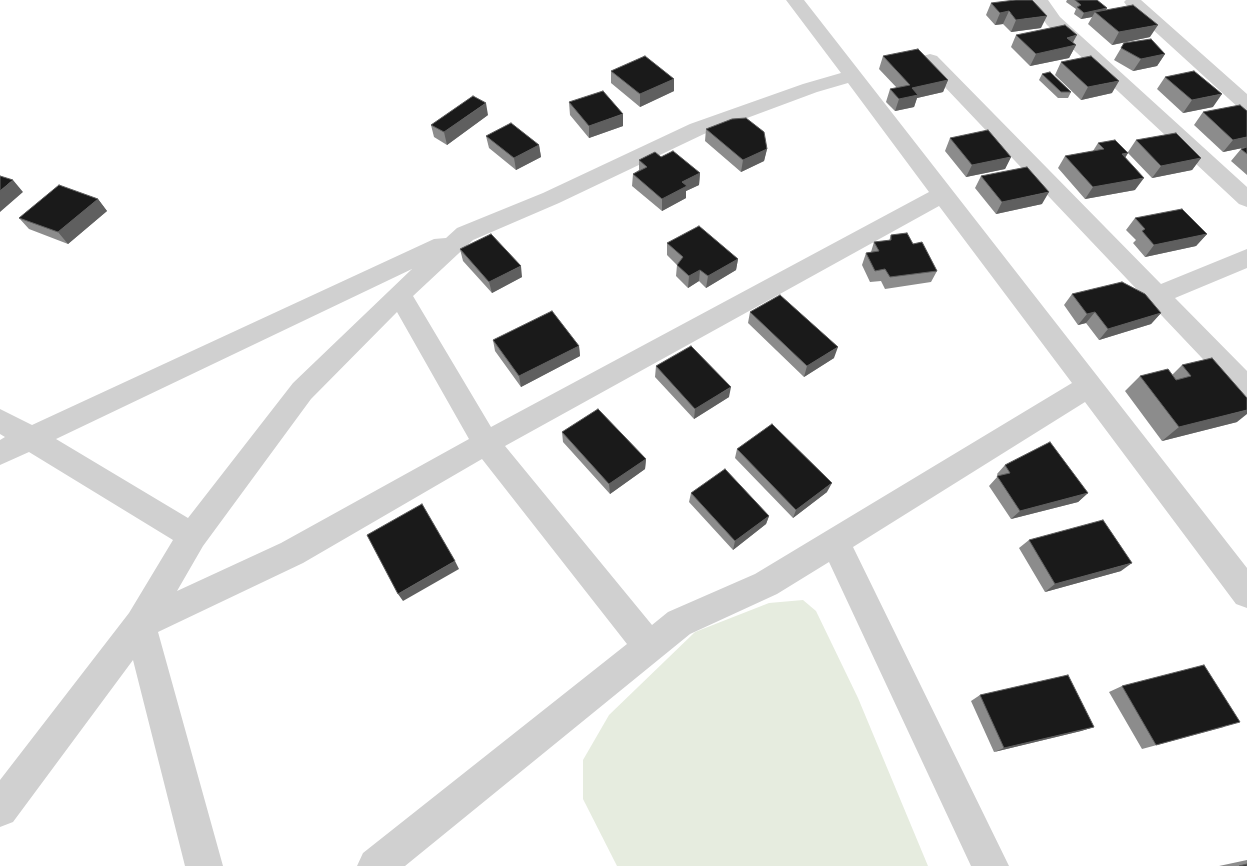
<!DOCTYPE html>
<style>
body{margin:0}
canvas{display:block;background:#fff}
</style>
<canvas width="1247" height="866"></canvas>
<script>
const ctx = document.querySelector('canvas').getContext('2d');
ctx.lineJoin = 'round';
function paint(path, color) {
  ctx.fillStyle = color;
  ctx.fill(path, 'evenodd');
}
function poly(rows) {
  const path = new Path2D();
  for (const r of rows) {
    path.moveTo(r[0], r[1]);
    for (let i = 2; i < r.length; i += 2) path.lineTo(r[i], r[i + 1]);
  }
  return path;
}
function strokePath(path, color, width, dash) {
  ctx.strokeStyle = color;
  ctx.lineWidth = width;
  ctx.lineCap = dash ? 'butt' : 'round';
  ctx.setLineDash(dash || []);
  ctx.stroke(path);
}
paint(poly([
 [803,600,816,611,858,698,928,866,617,866,583,799,583,760,609,715,695,632,769,603]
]), '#e6ecdf');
paint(poly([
 [786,0,804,0,1247,568,1247,608,1236,604,1085,402,853,547,1009,866,971,866,829,562,777,594,690,634,405,866,357,866,363,853,627,644,482,459,303,563,158,632,223,866,185,866,133,660,13,822,0,827,0,780,129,613,173,540,29,452,0,465,0,440,5,437,0,434,0,409,32,425,434,239,446,238,457,228,543,193,690,124,803,84,841,73,786,0],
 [848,83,929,192,491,427,413,296,473,240,559,203,704,134,817,92,848,83],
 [939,206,1072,383,755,574,668,612,652,625,505,446,939,206],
 [412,269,293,383,188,518,56,439,412,269],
 [397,312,469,439,281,543,177,591,203,546,311,399,397,312],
 [1030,0,1048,0,1060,17,1247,187,1247,207,1239,204,1047,25,1030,0],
 [1126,0,1141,0,1247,94,1247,111,1240,109,1127,6,1124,2,1126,0],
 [930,54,937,56,1161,284,1247,249,1247,268,1175,298,1247,371,1247,399,1238,396,923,64,921,60,923,56,930,54]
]), '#d0d0d0');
paint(poly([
 [1067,0,1097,0,1106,10,1150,37,1112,45,1088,24,1092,17,1081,19,1074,14,1076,9,1066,2],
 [991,3,1041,28,1011,32,1003,24,995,25,986,15],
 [1016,35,1073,43,1076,45,1069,58,1030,66,1011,47],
 [1124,43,1165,54,1157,66,1133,71,1114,60],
 [883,56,948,80,943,92,917,98,914,107,895,111,886,102,890,89,897,88,879,69],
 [1061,62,1112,93,1081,100,1055,75],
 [611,71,674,79,674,91,640,107,611,83],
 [1042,74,1071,92,1068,98,1058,98,1039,80],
 [1165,77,1213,107,1183,113,1157,89],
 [569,102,623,126,589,138,570,115],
 [1203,112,1247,147,1223,152,1194,125],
 [488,115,447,145,434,137,431,125],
 [706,129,767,149,764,161,741,172,705,141],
 [486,136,539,145,541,157,516,170,489,148],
 [950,138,1011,157,1005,169,966,177,945,151],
 [1136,140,1201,158,1192,170,1152,178,1128,153,1125,158,1135,190,1085,199,1058,168,1065,156,1093,151,1098,143,1128,152],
 [1247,147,1247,175,1231,161,1241,149],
 [661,157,700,173,699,185,686,191,686,198,662,211,632,186,633,174,639,170,639,160],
 [981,176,1042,204,996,214,975,188],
 [98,199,107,211,68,244,29,229,19,218],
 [1135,218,1207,234,1196,246,1145,257,1133,243,1136,240,1126,230],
 [891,235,913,244,937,271,931,282,885,289,881,281,870,282,862,265,866,253,871,252,874,242,889,241],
 [667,243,738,259,736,270,706,288,699,281,688,288,676,276,677,265,667,255],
 [460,249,522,277,492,293,463,261],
 [1072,294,1161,313,1151,324,1099,340,1086,323,1078,325,1064,305],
 [750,312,834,358,804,377,748,323],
 [493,340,579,346,580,356,521,387,495,351],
 [1182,365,1237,422,1162,441,1125,391,1140,376,1172,375],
 [656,366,729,397,694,419,655,377],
 [562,432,646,459,645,469,610,494,563,442],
 [737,449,827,492,793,518,735,458],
 [1005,465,1088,493,1078,502,1011,519,989,486,998,476,997,474],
 [691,493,769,516,766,524,733,550,689,502],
 [1029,540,1121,571,1045,592,1019,548],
 [1122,686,1224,727,1142,749,1109,692],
 [980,695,1094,727,1081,731,994,752,971,701],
 [1247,860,1247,866,1219,866]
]), '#8c8c8c');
paint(poly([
 [1107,8,1104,14,1095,12,1092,17,1081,19,1084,13],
 [1009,11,1003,24,995,25,1000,13],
 [1047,16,1041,28,1011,32,1016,20],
 [1158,25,1150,37,1112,45,1119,32],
 [1077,35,1071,46,1076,45,1069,58,1030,66,1036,54,1067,38],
 [1165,54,1157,66,1133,71,1141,59],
 [674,79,674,91,640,107,640,94],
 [948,80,943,92,917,98,914,107,895,111,899,99,912,88],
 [1119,81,1112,93,1081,100,1088,87],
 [1222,94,1213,107,1183,113,1192,100],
 [486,103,488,115,447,145,444,132],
 [623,114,623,126,589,138,589,126],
 [1247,137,1247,147,1223,152,1233,140],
 [539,145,541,157,516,170,514,158],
 [767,149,764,161,741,172,743,160],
 [1128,153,1120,165,1122,154],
 [1011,157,1005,169,966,177,972,165],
 [1201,158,1192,170,1152,178,1161,166],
 [700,173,699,185,686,191,686,198,662,211,662,199,682,182],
 [1144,178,1135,190,1085,199,1093,187],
 [13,180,23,192,0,212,0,191],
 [1049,192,1042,204,996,214,1002,202],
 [98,199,107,211,68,244,58,232],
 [1207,234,1196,246,1145,257,1154,245],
 [738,259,736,270,706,288,708,276],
 [521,266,522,277,492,293,489,282],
 [700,270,699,281,688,288,689,276],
 [1095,312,1086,323,1078,325,1087,314],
 [1161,313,1151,324,1099,340,1108,329],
 [579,346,580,356,521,387,519,376],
 [838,347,834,358,804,377,807,366],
 [731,387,729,397,694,419,695,409],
 [1247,410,1247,414,1237,422,1162,441,1179,427],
 [646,459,645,469,610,494,609,484],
 [832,483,827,492,793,518,796,510],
 [1088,493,1078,502,1011,519,1020,511],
 [769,516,766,524,733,550,735,541],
 [455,561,459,569,403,601,398,594],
 [1132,563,1121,571,1045,592,1055,584],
 [1094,727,1081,731,994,752,1004,748]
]), '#5f5f5f');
const building = poly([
 [1015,0,1032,0,1047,16,1016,20,1009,11,1000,13,991,3,1015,0],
 [1075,0,1097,0,1107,8,1084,13,1077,7,1081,5,1075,0],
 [1133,5,1158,25,1119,32,1095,12,1133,5],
 [1065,25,1077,35,1067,38,1076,45,1036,54,1016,35,1065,25],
 [1151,39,1165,54,1141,59,1121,48,1124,43,1151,39],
 [918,49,948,80,912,88,918,95,899,99,890,89,910,85,883,56,918,49],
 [645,56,674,79,640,94,611,71,645,56],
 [1091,56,1119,81,1088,87,1061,62,1091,56],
 [1194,71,1222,94,1192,100,1165,77,1194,71],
 [1050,72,1071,92,1061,92,1042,74,1050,72],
 [603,91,623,114,589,126,569,102,603,91],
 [473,96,486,103,444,132,431,125,473,96],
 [1240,105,1247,111,1247,137,1233,140,1203,112,1240,105],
 [746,118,764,132,767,149,743,160,706,129,732,119,746,118],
 [511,123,539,145,514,158,486,136,511,123],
 [988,130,1011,157,972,165,950,138,988,130],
 [1176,133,1201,158,1161,166,1136,140,1176,133],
 [1115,140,1128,153,1122,154,1144,178,1093,187,1065,156,1104,149,1098,143,1115,140],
 [1247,147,1247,154,1241,149,1247,147],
 [673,151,700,173,682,182,687,186,662,199,633,174,647,167,639,160,655,152,661,157,673,151],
 [1027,167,1049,192,1002,202,981,176,1027,167],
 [0,176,13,180,0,191,0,176],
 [59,185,98,199,58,232,19,218,59,185],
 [1182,209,1207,234,1154,245,1142,231,1145,229,1135,218,1182,209],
 [699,226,738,259,708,276,700,270,689,276,677,265,683,257,667,243,699,226],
 [907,233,913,244,922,242,937,271,890,277,885,269,875,271,866,253,879,251,874,242,891,240,891,235,907,233],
 [491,234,521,266,489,282,460,249,491,234],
 [1122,282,1145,294,1161,313,1108,329,1095,312,1087,314,1072,294,1122,282],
 [780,295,838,347,807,366,750,312,780,295],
 [552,311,579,346,519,376,493,340,552,311],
 [691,346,731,387,695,409,656,366,691,346],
 [1212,358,1247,398,1247,410,1179,427,1140,376,1168,369,1176,380,1191,376,1182,365,1212,358],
 [598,409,646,459,609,484,562,432,598,409],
 [772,424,832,483,796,510,737,449,772,424],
 [1050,442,1088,493,1020,511,997,476,1010,473,1005,465,1050,442],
 [725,469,769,516,735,541,691,493,725,469],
 [422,504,455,561,398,594,367,535,422,504],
 [1103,520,1132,563,1055,584,1029,540,1103,520],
 [1204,665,1240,722,1156,745,1122,686,1204,665],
 [1068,675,1094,727,1004,748,980,695,1068,675],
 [1247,864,1247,866,1239,866,1247,864]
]);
paint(building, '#1a1a1a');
strokePath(building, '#5f5f5f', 1);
</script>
